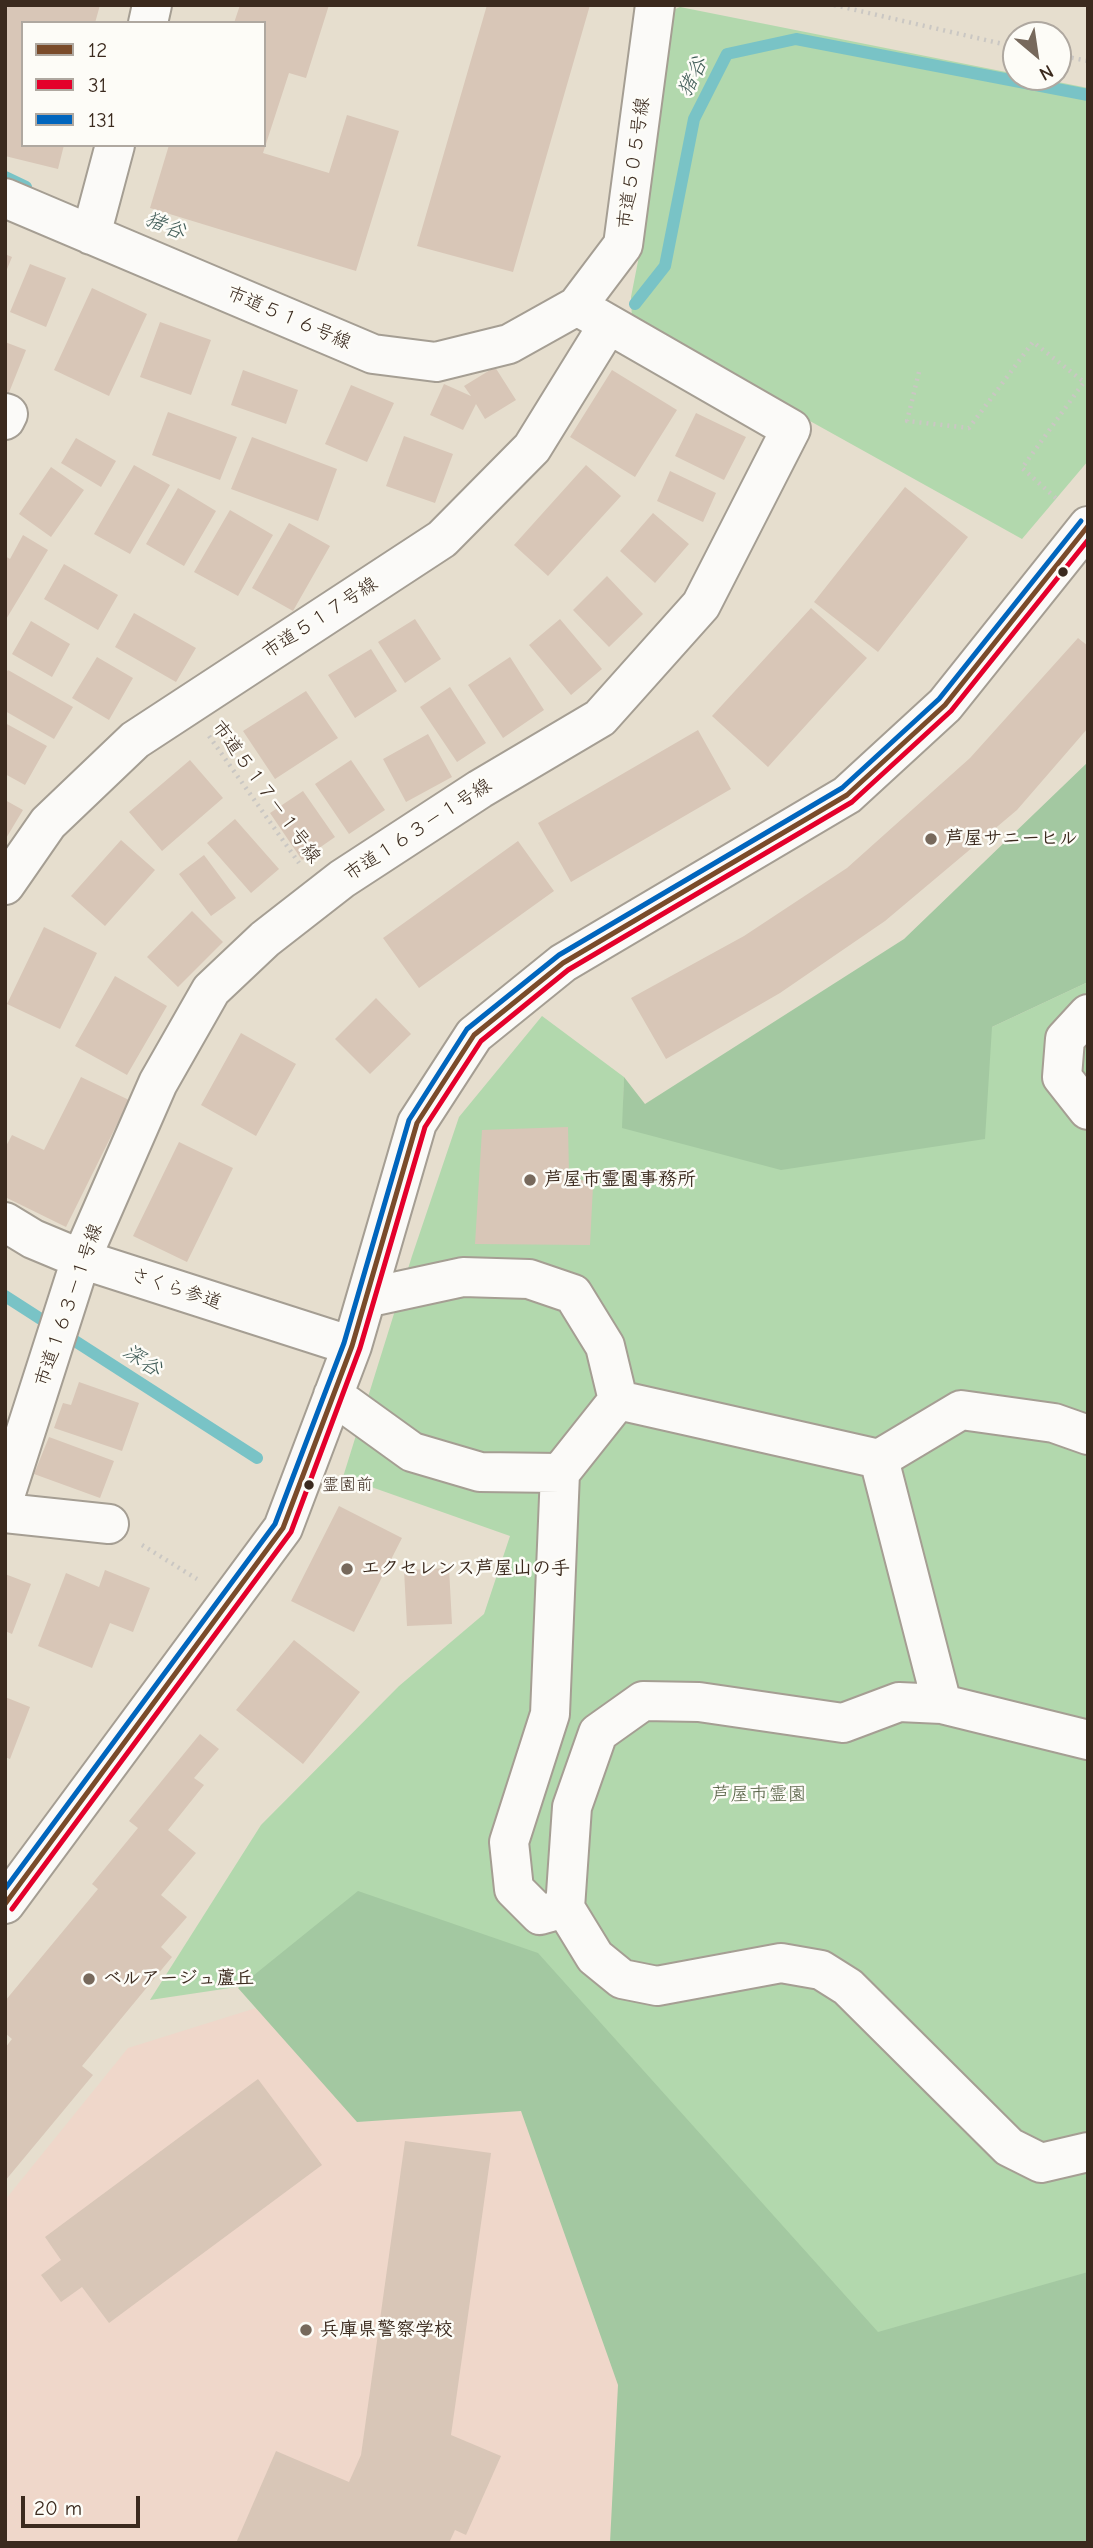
<!DOCTYPE html>
<meta charset="utf-8">
<style>
body{margin:0}
#map{position:relative;width:1093px;height:2548px;overflow:hidden;background:#e6dece;font-family:"Comic Neue",sans-serif}
canvas{display:block}
.frame{position:absolute;inset:0;border:7px solid #3b2a1e;pointer-events:none}
.legend{position:absolute;left:21px;top:21px;width:245px;height:126px;box-sizing:border-box;background:#fdfcf7;border:2px solid #afa8a0;margin:0;padding:9px 12px;list-style:none;font-size:21px;color:#3b2a1e}
.legend li{display:flex;align-items:center;gap:14px;height:35px}
.legend b{width:35px;border:2px solid #afa8a0}
.north{position:absolute;left:1002px;top:21px;width:70px;height:70px;box-sizing:border-box;background:#fdfcf7;border:2px solid #afa8a0;border-radius:50%;rotate:151deg;font-size:19px;font-weight:700;line-height:28px;text-align:center;color:#3b2a1e}
.north::after{content:'';display:block;margin:auto;width:24px;height:32px;background:#77695c;clip-path:polygon(50% 0,100% 100%,50% 72%,0 100%)}
.scale{position:absolute;left:21px;top:2496px;width:119px;height:32px;box-sizing:border-box;border:4px solid #3b2a1e;border-top:0;padding-left:9px;font-size:21px;line-height:24px;white-space:nowrap;color:#3b2a1e;-webkit-text-stroke:5px #fdfcf7;paint-order:stroke}
</style>
<div id="map">
<canvas width="1093" height="2548"></canvas>
<div class="frame"></div>
<ul class="legend">
<li><b style="height:9px;background:#7a4b2a"></b>12</li>
<li><b style="height:9px;background:#e4002b"></b>31</li>
<li><b style="height:9px;background:#0065bd"></b>131</li>
</ul>
<div class="north">N</div>
<div class="scale">20 m</div>
</div>
<script>
const ctx = document.querySelector('canvas').getContext('2d');
ctx.lineJoin = 'round';
function paint(path, color) {
  ctx.fillStyle = color;
  ctx.fill(path, 'evenodd');
}
function poly(rows) {
  const path = new Path2D();
  for (const r of rows) {
    path.moveTo(r[0], r[1]);
    for (let i = 2; i < r.length; i += 2) path.lineTo(r[i], r[i + 1]);
  }
  return path;
}
function strokePath(path, color, width, dash) {
  ctx.strokeStyle = color;
  ctx.lineWidth = width;
  ctx.lineCap = dash ? 'butt' : 'round';
  ctx.setLineDash(dash || []);
  ctx.stroke(path);
}
function label(font, color, halo, rows, align = 'center') {
  ctx.font = font + ' "Comic Neue","Klee One",sans-serif';
  ctx.lineWidth = 5;
  ctx.setLineDash([]);
  ctx.textBaseline = 'middle';
  ctx.strokeStyle = halo;
  ctx.fillStyle = color;
  for (const [text, x, y, turn = 0] of rows) {
    ctx.save();
    ctx.translate(x, y);
    ctx.rotate((+turn || 0) * Math.PI / 180);
    ctx.textAlign = isNaN(turn) ? turn : align;
    if (halo) ctx.strokeText(text, 0, 0);
    ctx.fillText(text, 0, 0);
    ctx.restore();
  }
}
paint(poly([
 [272,2003,532,2105,819,2543,5,2543,5,2200,128,2048]
]), '#efd7ca');
paint(poly([
 [680,7,1016,74,1016,77,1033,77,1088,88,1088,461,1022,539,632,322,631,297,640,251,664,14],
 [1088,982,1088,2407,848,2454,411,1961,150,2000,261,1825,399,1686,484,1614,510,1536,343,1477,412,1256,459,1117,542,1016,624,1077,623,1128,992,1027]
]), '#b2d8ad');
paint(poly([
 [1088,762,1088,982,992,1027,985,1139,781,1170,622,1128,624,1077,645,1104,904,939],
 [358,1891,538,1953,878,2332,1088,2272,1088,2543,610,2543,618,2385,521,2111,357,2122,238,1988]
]), '#a3c8a1');
strokePath(poly([
 [5,177,26,187],
 [635,304,665,266,694,119,727,54,796,39,1088,95],
 [5,1296,257,1458]
]), '#79c3c6', 12);
paint(poly([
 [8,5,100,5,95,23,23,23,23,145,64,145,58,169,5,156,5,15],
 [240,5,329,5,306,78,289,73,263,153,329,173,347,115,399,131,356,271,150,208,169,145,264,145,264,23,234,23],
 [487,5,590,5,513,272,417,246],
 [5,254,12,257,5,274],
 [30,264,66,278,46,327,10,312],
 [92,288,147,314,109,396,54,370],
 [160,322,211,340,191,395,140,377],
 [5,342,26,350,8,395,5,394],
 [495,367,516,400,485,419,476,404,463,430,430,415,444,384,471,396,464,386],
 [243,370,298,390,286,424,231,405],
 [612,370,677,410,635,477,570,437],
 [351,385,394,403,367,462,325,444],
 [168,412,237,437,220,480,152,455],
 [696,413,746,437,724,480,675,456],
 [404,436,453,454,435,503,386,486],
 [252,437,337,469,318,521,231,489],
 [76,438,116,461,101,487,61,463],
 [134,465,170,485,130,554,94,534],
 [586,465,621,496,548,576,514,545],
 [51,467,84,490,51,537,19,514],
 [670,471,716,493,703,522,657,501],
 [905,487,968,537,878,652,814,602],
 [178,488,216,511,184,566,146,544],
 [230,510,273,535,238,596,194,572],
 [653,513,689,544,655,583,620,551],
 [289,523,330,546,293,611,252,588],
 [23,535,48,550,5,621,5,556,10,559],
 [64,564,118,595,98,630,44,599],
 [607,576,643,614,609,647,573,610],
 [811,608,867,658,768,767,712,716],
 [134,613,196,648,176,682,115,647],
 [415,619,441,659,405,683,378,642],
 [560,619,602,669,571,695,529,645],
 [31,621,70,644,52,677,12,654],
 [1078,638,1088,646,1088,728,1017,810,885,921,780,993,666,1059,631,998,744,936,847,868,970,758],
 [371,649,397,691,355,718,328,675],
 [97,657,133,678,109,720,72,698],
 [510,657,544,710,503,738,468,685],
 [8,670,73,707,54,739,5,711,5,674],
 [450,687,486,743,457,762,420,707],
 [306,691,338,738,275,779,243,731],
 [5,723,47,746,25,785,5,774],
 [698,730,731,789,571,882,538,823],
 [428,734,452,777,406,802,383,759],
 [190,760,223,798,162,851,129,812],
 [351,760,385,810,349,834,315,784],
 [303,791,335,837,302,860,270,813],
 [5,800,23,810,5,840],
 [235,819,279,869,251,893,207,843],
 [121,840,155,870,105,926,71,896],
 [518,841,554,891,419,988,383,938],
 [204,855,236,898,211,916,179,874],
 [192,911,223,942,178,987,147,957],
 [44,927,97,953,60,1029,7,1004],
 [115,976,167,1006,127,1075,75,1046],
 [376,998,411,1034,370,1074,335,1039],
 [241,1033,296,1064,256,1136,201,1105],
 [81,1077,129,1100,66,1227,5,1197,5,1148,12,1135,44,1150],
 [568,1127,569,1173,593,1186,590,1245,475,1244,482,1130],
 [179,1142,233,1168,187,1262,133,1236],
 [79,1382,139,1403,122,1451,54,1428,63,1403,71,1405],
 [49,1437,114,1461,100,1498,34,1474],
 [339,1506,402,1538,354,1632,291,1601],
 [449,1568,452,1624,407,1626,404,1570],
 [105,1570,150,1588,133,1632,110,1623,92,1668,38,1646,66,1573,99,1587],
 [5,1574,31,1584,12,1634,5,1631],
 [294,1640,360,1692,303,1764,236,1710],
 [5,1697,30,1707,10,1759,5,1757],
 [200,1734,219,1749,194,1778,204,1785,168,1830,196,1853,161,1895,187,1917,161,1947,172,1957,82,2066,93,2075,5,2181,5,2048,12,2039,5,2033,5,2001,98,1889,92,1884,138,1828,129,1821],
 [258,2079,322,2165,109,2323,82,2287,61,2302,41,2275,61,2260,45,2237],
 [405,2141,491,2153,451,2435,501,2456,466,2535,455,2530,449,2543,236,2543,276,2451,349,2482,361,2455]
]), '#d8c6b7');
const minor = poly([
 [148,23,152,5],
 [5,198,373,354,436,362,509,344,577,306,623,245,655,5],
 [91,235,115,145],
 [5,413,8,414,5,420],
 [5,885,48,823,135,740,442,539,532,448,608,325],
 [1088,1014,1065,1039,1062,1077,1088,1110],
 [5,1222,33,1239,81,1259,352,1346],
 [333,1395,412,1452,480,1472,560,1473,618,1400,605,1346,573,1294,529,1279,463,1277,366,1298],
 [618,1400,879,1459,961,1410,1054,1423,1088,1435],
 [879,1459,942,1704],
 [560,1473,550,1714,509,1842,514,1889,540,1915,565,1908],
 [5,1496,81,1259,158,1083,211,990,265,939,342,879,480,789,600,718,701,605,791,429,577,306],
 [5,1513,109,1524],
 [1088,1740,942,1704,899,1702,843,1723,699,1702,643,1701,598,1733,572,1807,565,1908,595,1957,622,1979,657,1986,781,1963,821,1970,848,1987,1009,2147,1041,2163,1088,2152],
 [5,1904,283,1528,352,1346,417,1123,474,1035,563,963,847,795,945,705,1088,526]
]);
strokePath(minor, '#a59e93', 42);
strokePath(poly([
 [834,5,1016,47],
 [1058,55,1088,61],
 [919,372,907,421,969,428,1033,342,1084,382,1022,468,1058,500],
 [209,736,299,863],
 [142,1545,197,1579]
]), '#cac7c3', 4.5, [2, 5]);
strokePath(minor, '#fbfaf8', 38);
strokePath(poly([
 [5,1904,283,1528,352,1346,417,1123,474,1035,563,963,847,795,945,705,1088,526]
]), '#7a4b2a', 5);
strokePath(poly([
 [12,1909,291,1532,360,1348,425,1127,481,1041,568,970,852,802,951,711,1088,540]
]), '#e4002b', 5);
strokePath(poly([
 [5,1889,275,1524,344,1343,409,1120,467,1029,559,955,842,788,939,699,1081,521]
]), '#0065bd', 5);
for (const [x, y, r, color] of [
 [1063,572,6,"#3b2a1e"],
 [931,839,7,"#77695c"],
 [530,1180,7,"#77695c"],
 [309,1485,6,"#3b2a1e"],
 [347,1569,7,"#77695c"],
 [89,1979,7,"#77695c"],
 [306,2330,7,"#77695c"]
]) {
  const dot = new Path2D();
  dot.arc(x, y, r, 0, 2 * Math.PI);
  ctx.fillStyle = color;
  ctx.fill(dot);
  strokePath(dot, '#fdfcf7', 2.5);
}
label('17px', '#3b2a1e', '#fdfcf7', [
 ["霊園前",322,1485]
], 'left');
label('19px', '#3b2a1e', '#fdfcf7', [
 ["市道５０５号線",634,163,-82],
 ["市道５１６号線",289,318,23],
 ["市道５１７号線",320,618,-33],
 ["市道５１７－１号線",266,792,54],
 ["市道１６３－１号線",418,830,-33],
 ["さくら参道",176,1289,18],
 ["市道１６３－１号線",69,1305,-71]
]);
label('bold 19px', '#3b2a1e', '#fdfcf7', [
 ["芦屋サニーヒル",945,839],
 ["芦屋市霊園事務所",544,1180],
 ["エクセレンス芦屋山の手",361,1569],
 ["ベルアージュ蘆丘",103,1979],
 ["兵庫県警察学校",320,2330]
], 'left');
label('19px', '#525d41', '#fdfcf7', [
 ["芦屋市霊園",759,1795]
]);
label('italic 21px', '#405c57', '#fdfcf7', [
 ["猪谷",693,77,-63],
 ["猪谷",165,226,23],
 ["深谷",142,1361,33]
]);
</script>
